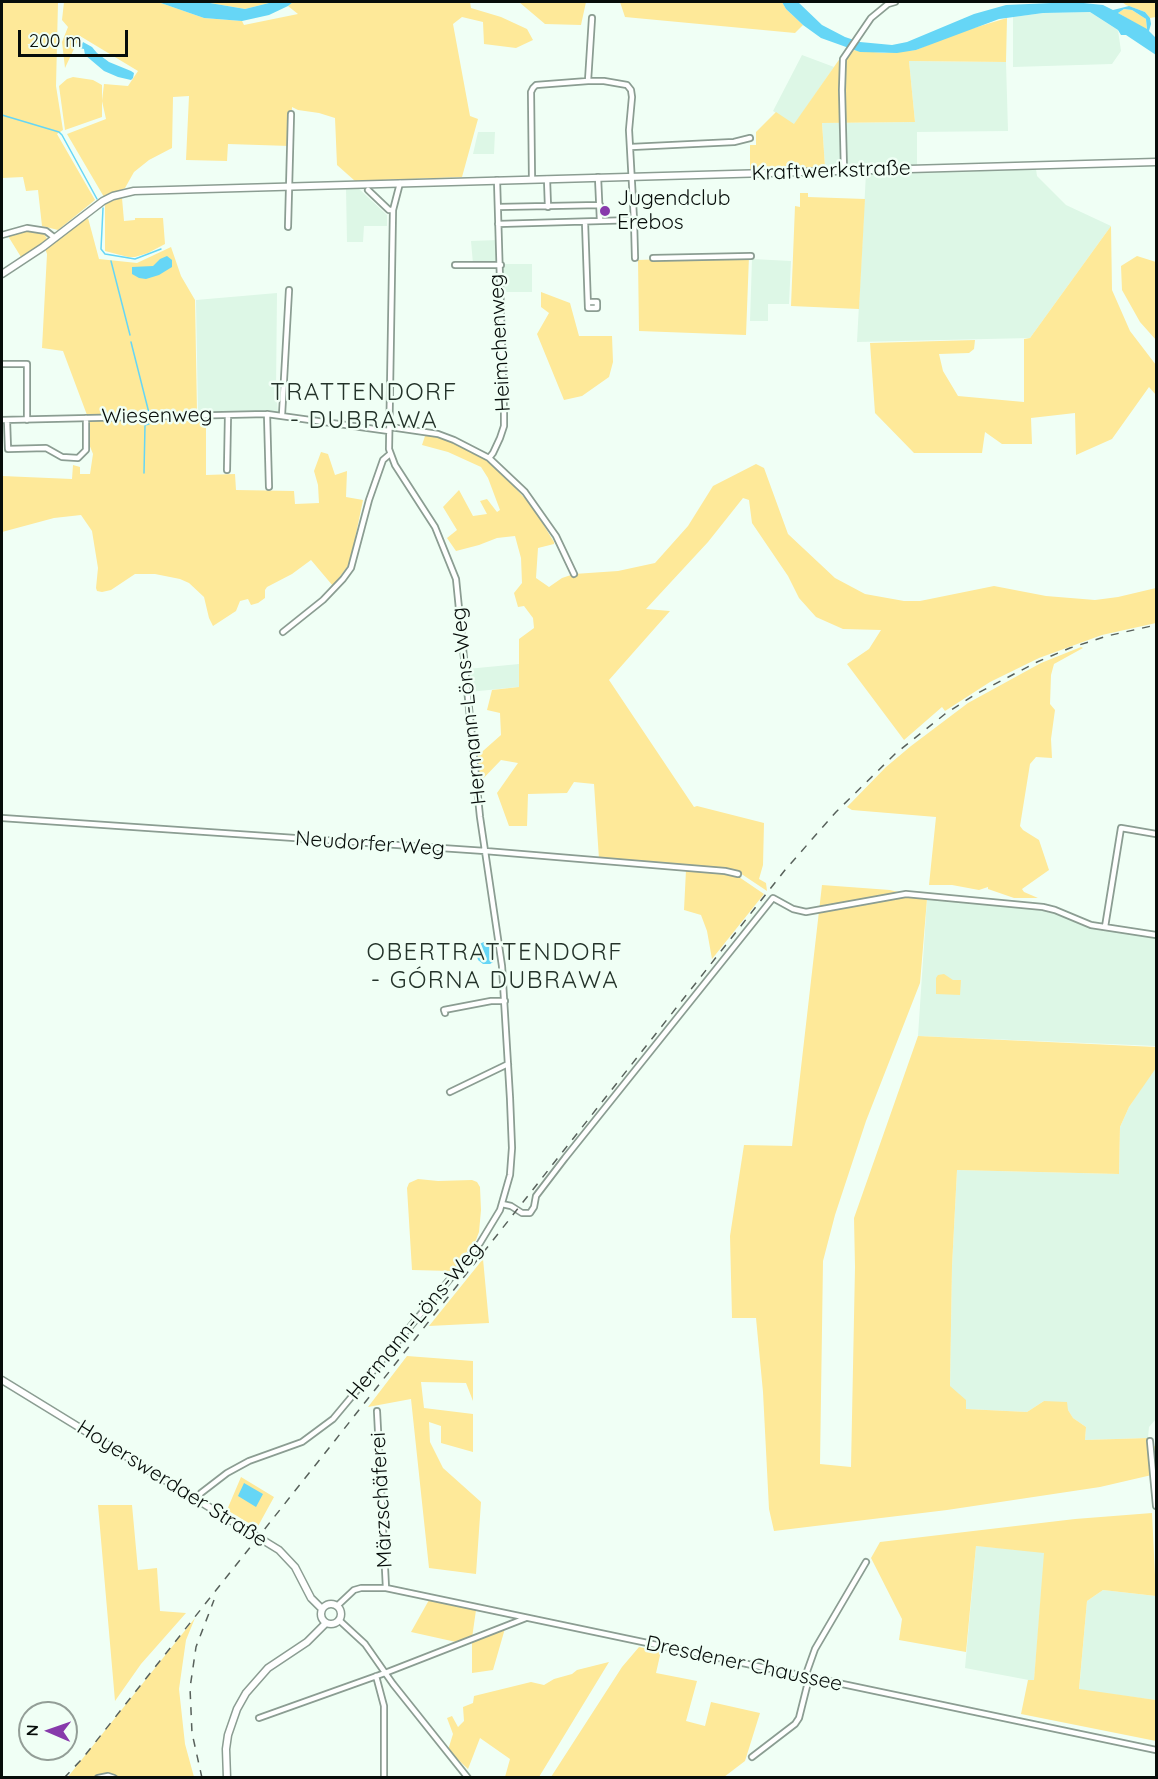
<!DOCTYPE html>
<meta charset="utf-8">
<style>
body{margin:0}
#map{position:relative;width:1158px;height:1779px;overflow:hidden;background:#f0fff5;font-family:Quicksand,sans-serif}
canvas{display:block}
.frame{position:absolute;inset:0;border:3px solid #070d0a;pointer-events:none}
.north{position:absolute;left:18px;top:1701px;width:60px;height:60px;box-sizing:border-box;background:#f0fff5;border:2px solid #939e97;border-radius:50%;rotate:272deg;font-size:16px;font-weight:700;line-height:24px;text-align:center;color:#070d0a}
.north::after{content:'';display:block;margin:auto;width:21px;height:27px;background:#873aab;clip-path:polygon(50% 0,100% 100%,50% 72%,0 100%)}
.scale{position:absolute;left:18px;top:30px;width:110px;height:27px;box-sizing:border-box;border:3px solid #070d0a;border-top:0;padding-left:8px;font-size:18px;line-height:21px;white-space:nowrap;color:#070d0a;-webkit-text-stroke:4px #f0fff5;paint-order:stroke}
</style>
<div id="map">
<canvas width="1158" height="1779"></canvas>
<div class="frame"></div>
<div class="north">N</div>
<div class="scale">200 m</div>
</div>
<script>
const ctx = document.querySelector('canvas').getContext('2d');
ctx.lineJoin = 'round';
function paint(path, color) {
  ctx.fillStyle = color;
  ctx.fill(path, 'evenodd');
}
function poly(rows) {
  const path = new Path2D();
  for (const r of rows) {
    if (r.length === 3) {
      path.moveTo(r[0] + r[2], r[1]);
      path.arc(r[0], r[1], r[2], 0, 2 * Math.PI);
      continue;
    }
    path.moveTo(r[0], r[1]);
    for (let i = 2; i < r.length; i += 2) path.lineTo(r[i], r[i + 1]);
  }
  return path;
}
function strokePath(path, color, width, dash) {
  ctx.strokeStyle = color;
  ctx.lineWidth = width;
  ctx.lineCap = dash ? 'butt' : 'round';
  ctx.setLineDash(dash || []);
  ctx.stroke(path);
}
function label(font, color, halo, rows, align = 'center') {
  ctx.font = font + ' Quicksand,sans-serif';
  ctx.lineWidth = 5;
  ctx.setLineDash([]);
  ctx.textBaseline = 'middle';
  ctx.strokeStyle = halo;
  ctx.fillStyle = color;
  for (const [text, x, y, turn = 0] of rows) {
    ctx.save();
    ctx.translate(x, y);
    ctx.rotate((+turn || 0) * Math.PI / 180);
    ctx.textAlign = isNaN(turn) ? turn : align;
    if (halo) ctx.strokeText(text, 0, 0);
    ctx.fillText(text, 0, 0);
    ctx.restore();
  }
}
paint(poly([
 [1090,12,1118,30,1121,51,1112,64,1013,67,1013,17,1043,13],
 [802,55,834,67,794,125,773,111],
 [909,61,1006,62,1008,131,917,132,917,165,825,167,822,123,915,122],
 [478,132,495,132,494,154,473,154],
 [1036,169,1037,176,1066,205,1111,226,1030,338,857,342,866,173],
 [357,187,387,215,387,226,364,226,363,242,347,242,346,188],
 [498,240,498,264,473,264,471,241],
 [752,259,791,261,789,304,768,304,768,321,750,321],
 [502,264,532,264,532,292,503,292],
 [277,293,276,392,278,412,198,414,196,300],
 [519,664,519,687,469,692,467,669],
 [927,899,1042,909,1053,911,1091,926,1156,937,1156,1046,918,1036],
 [1156,1066,1156,1419,1149,1427,1148,1438,1085,1440,1086,1427,1073,1418,1068,1410,1044,1401,1027,1412,966,1409,950,1387,952,1266,957,1170,1119,1174,1120,1127,1129,1107],
 [976,1546,1045,1552,1034,1681,965,1668],
 [1103,1590,1156,1596,1156,1700,1079,1690,1087,1601]
]), '#ddf7e6');
paint(poly([
 [2,2,58,2,56,86,63,130,57,134,95,200,58,230,42,226,38,190,26,191,23,177,2,178],
 [64,2,158,2,204,18,242,21,244,25,298,14,288,6,293,2,470,2,471,8,501,17,527,29,533,40,516,48,484,44,483,22,462,17,453,24,470,116,478,119,462,177,355,181,337,165,335,118,319,113,298,110,292,107,290,146,228,144,227,161,186,160,189,96,173,97,172,148,149,160,134,172,125,188,104,197,67,134,106,119,102,101,104,84,128,86,138,71,80,36,65,68,62,42,68,27,62,20],
 [204,2,273,2,245,9],
 [519,2,586,2,581,25,545,24],
 [620,2,782,2,786,9,803,25,795,33,625,17],
 [1122,2,1156,2,1156,17,1150,18,1145,12,1126,5],
 [1124,9,1132,10,1146,19,1147,30,1118,13],
 [1007,18,1006,62,909,61,915,122,822,123,825,167,750,170,750,145,756,145,756,132,776,112,794,124,843,54,849,55,852,50,884,53,916,50,957,33],
 [73,77,93,80,102,85,102,117,65,130,59,86,67,79],
 [800,193,808,193,808,197,865,199,859,309,791,306,795,206,800,207],
 [122,198,124,221,135,220,135,218,163,218,165,244,148,253,135,257,128,257,105,251,105,203],
 [88,218,99,259,137,263,171,247,181,276,195,300,197,412,87,415,63,351,42,348,47,254,45,248],
 [1111,226,1112,290,1130,331,1156,365,1156,395,1149,387,1112,439,1076,455,1075,413,1031,418,1032,444,1002,444,985,432,982,453,914,453,875,413,870,343,975,340,974,349,969,353,939,354,943,371,958,396,1024,402,1024,339,1030,338],
 [28,229,42,231,48,240,21,257,8,236],
 [749,256,746,335,639,331,638,260],
 [1137,256,1156,262,1156,340,1140,322,1122,290,1121,266],
 [541,292,570,303,579,336,612,336,613,362,609,377,582,396,564,400,537,334,549,313,541,307],
 [89,420,206,421,206,475,235,474,236,490,294,491,295,504,319,503,318,485,314,471,321,452,328,454,335,475,347,471,346,497,363,500,350,563,333,586,311,560,292,574,267,587,265,590,265,598,258,603,251,605,248,599,240,601,236,611,213,626,209,618,204,597,189,583,180,579,155,574,135,574,111,590,102,592,97,591,96,588,98,568,92,531,81,515,54,518,2,532,2,476,72,479,73,465,80,467,80,474,90,474,93,454,89,444],
 [426,433,460,444,493,464,532,506,554,542,554,544,538,548,536,578,549,587,562,578,574,574,618,571,655,563,688,526,713,486,756,464,764,468,788,534,835,578,865,594,904,601,920,601,994,586,1046,596,1095,600,1118,597,1156,588,1156,623,1102,635,1039,658,990,682,945,711,942,707,904,740,847,664,869,649,881,630,843,629,816,617,799,598,788,576,752,523,749,500,743,498,708,542,646,609,670,611,609,680,694,807,697,806,764,823,763,865,759,879,766,883,767,891,740,873,730,870,599,859,594,784,574,782,567,793,528,794,527,826,509,826,497,793,518,763,501,760,478,784,475,758,501,735,500,713,487,710,492,690,519,687,519,639,534,628,533,618,524,606,518,607,514,593,522,583,521,558,515,536,497,538,479,545,456,551,447,538,457,530,443,507,459,490,473,516,487,514,480,501,487,499,497,512,500,510,488,478,481,467,448,452,422,445],
 [1081,647,1083,648,1054,664,1051,675,1050,704,1055,710,1051,739,1052,758,1036,757,1030,764,1020,826,1023,830,1039,840,1049,870,1022,889,1024,892,1038,898,1014,898,988,889,988,887,979,890,952,885,929,885,936,817,852,810,847,807,886,767,911,746,968,703,1041,663],
 [686,870,732,874,739,877,764,894,712,959,707,931,701,915,684,910],
 [822,885,890,890,927,899,920,983,866,1121,835,1215,823,1261,820,1464,851,1467,855,1267,854,1218,918,1036,1156,1047,1156,1068,1129,1107,1120,1127,1119,1174,957,1170,952,1266,950,1386,966,1400,966,1409,1027,1412,1044,1401,1067,1402,1068,1410,1073,1418,1086,1427,1085,1440,1148,1438,1156,1448,1156,1474,1100,1487,947,1510,774,1531,769,1509,763,1392,756,1318,732,1318,730,1236,744,1145,792,1146],
 [944,974,953,980,961,980,960,995,936,994,936,978,938,975],
 [418,1179,438,1181,472,1180,477,1182,480,1187,481,1210,479,1232,476,1240,452,1271,412,1270,407,1188,409,1183],
 [483,1259,489,1323,429,1326],
 [407,1356,473,1361,473,1401,466,1383,421,1382,424,1408,473,1414,473,1452,441,1443,441,1426,429,1422,430,1442,443,1468,481,1502,476,1574,429,1568,411,1399,368,1407],
 [241,1477,274,1497,257,1528,227,1510],
 [98,1505,132,1505,138,1570,157,1568,160,1611,186,1613,141,1664,115,1701],
 [1152,1513,1156,1596,1103,1590,1087,1601,1079,1689,1156,1700,1156,1741,1021,1714,1028,1680,1034,1680,1044,1553,976,1546,966,1652,899,1640,902,1619,871,1558,880,1542,1075,1519],
 [429,1600,476,1610,472,1638,506,1625,493,1670,472,1673,472,1639,456,1642,411,1632],
 [195,1618,186,1640,179,1689,185,1744,194,1777,67,1778],
 [639,1647,661,1651,656,1673,697,1681,686,1721,705,1726,711,1702,760,1713,745,1761,724,1777,551,1777,622,1667],
 [609,1662,539,1777,505,1777,510,1759,480,1738,468,1769,448,1750,453,1734,447,1718,452,1716,458,1727,464,1721,463,1707,473,1703,474,1696,531,1682,544,1685,554,1679,572,1674,577,1670]
]), '#fee999');
paint(poly([
 [158,2,204,2,245,9,273,2,293,2,288,6,269,15,242,21,204,18],
 [782,2,798,2,822,25,845,37,860,42,892,45,907,42,974,14,1006,5,1074,2,1103,5,1113,10,1129,6,1145,12,1150,18,1151,24,1149,31,1156,38,1156,55,1126,35,1121,35,1118,30,1090,12,1043,13,999,19,916,50,897,53,860,52,821,38,803,25,786,9],
 [1124,9,1132,10,1146,19,1147,29,1118,13],
 [83,42,92,47,97,53,109,62,131,71,134,73,133,78,131,80,118,77,104,71,85,55,84,49,80,48],
 [167,256,172,260,172,267,159,275,146,279,139,278,132,274,132,267,153,266,160,259],
 [484,942,492,943,494,949,495,961,490,964,483,964,478,960,476,953,476,948,479,944],
 [244,1483,263,1494,256,1507,238,1496]
]), '#66d6f6');
strokePath(poly([
 [2,115,59,132,62,135,97,199],
 [103,208,101,249,105,254,135,259,161,249],
 [111,261,130,335],
 [131,342,149,413],
 [144,473,145,425,149,424]
]), '#66d6f6', 1.5);
const minor = poly([
 [588,81,592,18],
 [631,147,734,142,750,138],
 [844,170,842,90,843,59,871,18,888,4,895,2],
 [598,177,600,221],
 [547,179,548,207],
 [368,190,389,210,393,210],
 [498,207,600,205],
 [634,220,635,258],
 [585,222,588,308,597,308,597,302,588,302],
 [498,224,634,220,629,130,632,97,631,90,627,85,604,81,588,81,536,85,533,88,531,92,532,179],
 [288,227,291,114],
 [2,235,27,228,46,231,55,238],
 [653,258,751,256],
 [455,265,501,265],
 [2,364,27,364,27,420],
 [267,414,269,487],
 [282,415,289,290],
 [2,420,267,414,389,431],
 [7,420,8,449,46,448,62,457,78,458,86,450,86,418],
 [390,427,438,434,454,440,489,458,525,492,556,536,574,574],
 [489,458,493,453,500,438,504,426,504,414,497,180],
 [227,470,228,415],
 [283,632,323,600,343,579,351,568,369,500,383,460,390,454],
 [2,818,485,851,725,871,738,874],
 [1105,927,1121,828,1156,834],
 [445,1013,444,1010,491,1001,505,1001],
 [450,1092,508,1064],
 [502,1204,511,1206,522,1213,530,1213,534,1207,536,1196,565,1158,773,898,793,909,806,912,906,894,1043,907,1055,910,1091,925,1156,935],
 [377,1411,386,1588],
 [1150,1441,1156,1506],
 [197,1500,201,1493,227,1473,249,1461,302,1442,333,1419,480,1243,500,1210,510,1175,512,1148,510,1098,502,966,480,817,456,579,435,527,395,465,389,449,393,210,400,183],
 [337,1606,354,1590,361,1588,386,1588,1156,1750],
 [339,1620,365,1644,393,1684,468,1778],
 [376,1676,384,1706,384,1778],
 [805,1677,815,1649,866,1562],
 [259,1718,385,1673,526,1618],
 [752,1757,795,1724,799,1718,809,1678],
 [98,1778,108,1776,114,1778]
]);
const major = poly([
 [2,274,43,247,103,201,113,196,134,191,1156,162],
 [2,1380,279,1550,295,1567,311,1598,322,1609],
 [331,1614,10],
 [227,1778,226,1749,228,1735,237,1709,246,1693,268,1668,307,1642,326,1623]
]);
strokePath(minor, '#8b9d92', 8);
strokePath(major, '#8b9d92', 9);
strokePath(minor, '#fff', 4.5);
strokePath(major, '#fff', 6);
strokePath(poly([
 [64,1778,82,1759,329,1448,785,870,836,812,895,754,945,714,976,694,1037,662,1070,648,1107,636,1156,625],
 [202,1778,192,1733,190,1688,196,1647,214,1600]
]), '#58615b', 1.5, [8, 8]);
for (const [x, y, r, color] of [
 [605,211,6,"#873aab"]
]) {
  const dot = new Path2D();
  dot.arc(x, y, r, 0, 2 * Math.PI);
  ctx.fillStyle = color;
  ctx.fill(dot);
  strokePath(dot, '#f0fff5', 2);
}
label('21px', '#070d0a', '#f0fff5', [
 ["Kraftwerkstraße",831,171,-2],
 ["Heimchenweg",500,343,-93],
 ["Wiesenweg",157,416,-1],
 ["Hermann-Löns-Weg",469,706,-96],
 ["Neudorfer Weg",370,844,4],
 ["Hermann-Löns-Weg",415,1321,-50],
 ["Hoyerswerdaer Straße",172,1484,32],
 ["Märzschäferei",382,1500,-93],
 ["Dresdener Chaussee",744,1664,12]
]);
label('21px', '#070d0a', '#f0fff5', [
 ["Jugendclub",617,199],
 ["Erebos",617,223]
], 'left');
ctx.letterSpacing = '1.5px';
label('24px', '#24332a', '#f0fff5', [
 ["TRATTENDORF",364,393],
 ["- DUBRAWA",364,421],
 ["OBERTRATTENDORF",495,953],
 ["- GÓRNA DUBRAWA",495,981]
]);
ctx.letterSpacing = '0px';
</script>
